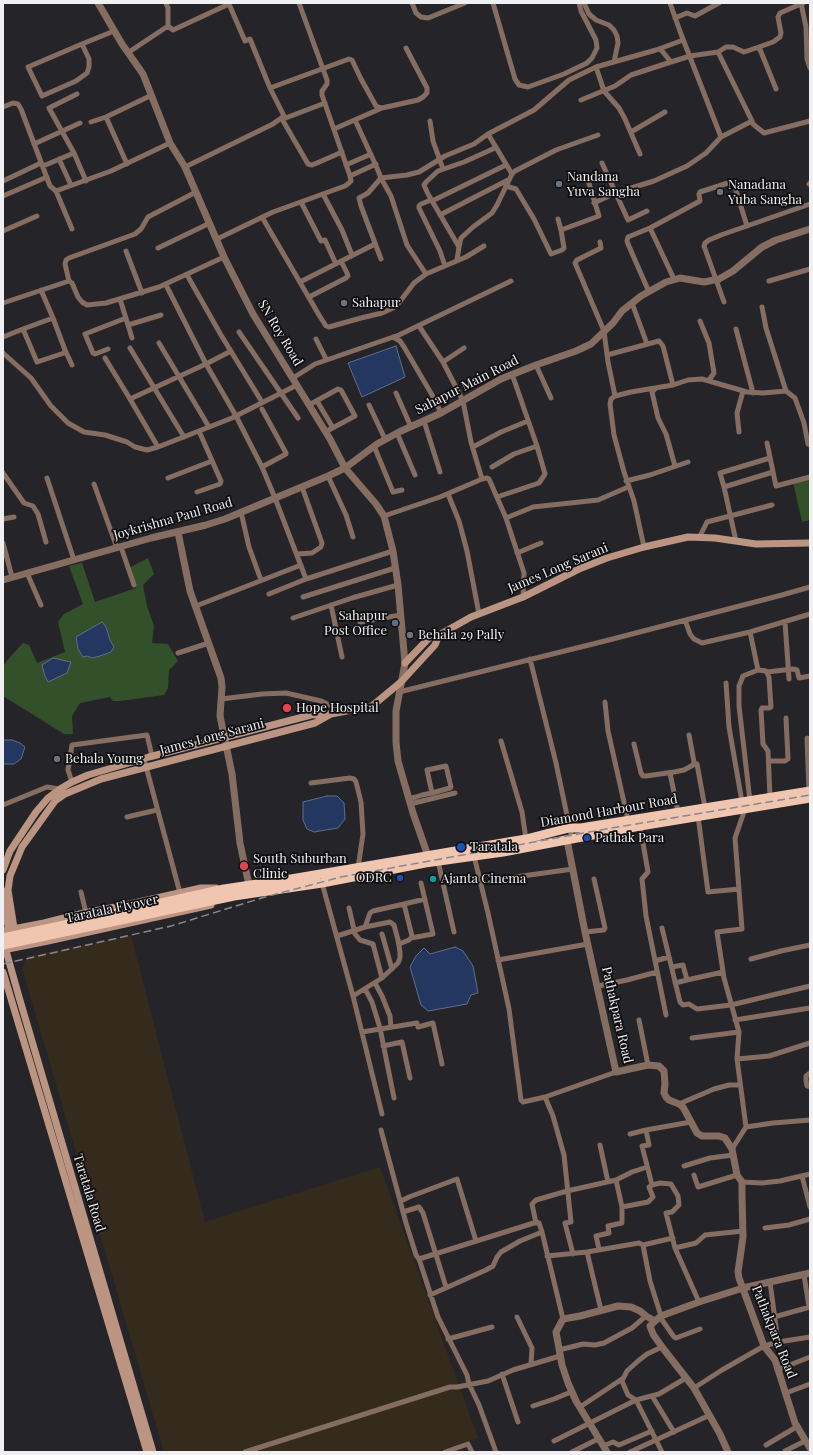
<!DOCTYPE html>
<style>
body{margin:0}
#map{position:relative;width:813px;height:1455px;overflow:hidden;background:#252529;font-family:"Playfair Display",serif}
canvas{display:block}
.frame{position:absolute;inset:0;border:4px solid #f0f0f3;pointer-events:none}
</style>
<div id="map">
<canvas width="813" height="1455"></canvas>
<div class="frame"></div>
</div>
<script>
const ctx = document.querySelector('canvas').getContext('2d');
ctx.lineJoin = 'round';
function paint(path, color) {
  ctx.fillStyle = color;
  ctx.fill(path, 'evenodd');
}
function poly(rows) {
  const path = new Path2D();
  for (const r of rows) {
    path.moveTo(r[0], r[1]);
    for (let i = 2; i < r.length; i += 2) path.lineTo(r[i], r[i + 1]);
  }
  return path;
}
function strokePath(path, color, width, dash) {
  ctx.strokeStyle = color;
  ctx.lineWidth = width;
  ctx.lineCap = dash ? 'butt' : 'round';
  ctx.setLineDash(dash || []);
  ctx.stroke(path);
}
function label(font, color, halo, rows, align = 'center') {
  ctx.font = font + ' "Playfair Display",serif';
  ctx.lineWidth = 3.5;
  ctx.setLineDash([]);
  ctx.textBaseline = 'middle';
  ctx.strokeStyle = halo;
  ctx.fillStyle = color;
  for (const [text, x, y, turn = 0] of rows) {
    ctx.save();
    ctx.translate(x, y);
    ctx.rotate((+turn || 0) * Math.PI / 180);
    ctx.textAlign = isNaN(turn) ? turn : align;
    if (halo) ctx.strokeText(text, 0, 0);
    ctx.fillText(text, 0, 0);
    ctx.restore();
  }
}
paint(poly([
 [131,936,205,1222,380,1167,478,1438,435,1452,164,1452,22,968,28,956]
]), '#352b1c');
paint(poly([
 [810,478,810,520,802,522,793,482],
 [148,558,154,574,143,585,147,606,154,626,152,643,168,644,178,661,169,670,168,688,164,695,120,701,113,701,110,697,80,703,72,716,73,734,64,734,3,696,3,666,11,656,23,643,29,645,37,663,65,652,58,622,64,614,83,604,69,566,82,563,95,602,136,588,129,568]
]), '#32502a');
const water = poly([
 [396,346,405,377,362,397,348,363,396,346],
 [102,622,106,627,110,640,114,647,111,652,100,656,92,658,87,656,83,657,78,649,76,637,102,622],
 [53,658,71,662,67,673,48,682,45,676,42,665,53,658],
 [5,740,12,740,20,743,25,747,21,759,14,764,3,764,3,741,5,740],
 [327,796,337,796,344,803,345,819,338,828,314,832,307,829,303,820,303,802,327,796],
 [455,947,463,951,473,966,478,993,471,995,467,1004,428,1011,421,1005,410,967,416,956,424,948,430,954,455,947]
]);
paint(water, '#233761');
strokePath(water, '#606e8d', 1);
strokePath(poly([
 [166,3,168,8,168,26,173,30,229,4,245,41,250,39,270,88,284,116,273,124,185,167],
 [412,3,416,13,421,17,428,18,465,3],
 [493,3,515,79,519,85,528,87,564,74,587,63,592,58,597,48,596,40,581,11,579,3],
 [584,3,589,14,596,20,609,25,614,30,617,36,618,43,614,62],
 [670,3,681,34,721,137],
 [801,3,806,27,807,59,810,68],
 [675,18,687,13,695,16,719,3],
 [82,44,89,59,89,67,87,73,76,81,42,96,28,67,82,44,114,31],
 [759,47,776,89],
 [659,49,683,40],
 [129,52,168,26],
 [718,52,752,121],
 [596,67,604,91,619,108,625,119,640,154],
 [270,88,349,59,352,60,361,79,376,106,382,108,418,100,423,97,427,93,427,88,406,48],
 [77,94,49,108,74,153,86,181],
 [581,100,615,86,631,75,671,62],
 [3,107,13,103,18,104,21,109,50,186,56,191,111,171,170,143],
 [106,117,127,164],
 [282,119,308,164,312,165,317,163,342,152],
 [283,119,325,103],
 [355,120,377,168,381,178,391,196,407,245,426,274],
 [430,121,433,141,443,169],
 [91,122,106,117,152,95],
 [334,129,382,108],
 [631,132,665,112],
 [34,144,80,123],
 [59,159,71,185],
 [602,163,628,220,647,211],
 [346,165,371,154],
 [43,166,74,153],
 [512,174,488,134,534,110,569,80,596,67,656,50,659,49,662,51,671,62,690,56,718,52,726,47,733,47,744,52,759,47,773,42,780,37,781,33,778,17,780,13,803,3],
 [350,176,376,164],
 [3,181,41,163],
 [809,184,810,183],
 [506,186,516,189,534,219,551,254,562,250,564,248,561,230],
 [56,191,72,229],
 [323,194,342,230,352,255],
 [3,196,47,177],
 [431,200,421,204,419,206,419,208,440,251,445,266],
 [432,201,506,165],
 [301,202,321,241,325,240,336,264],
 [594,203,615,193,654,181,687,166,706,153,721,137,752,121,753,124,764,133,810,121],
 [440,215,508,180],
 [262,217,319,315,326,326,329,327,361,318,382,313,393,308,398,304,414,283,426,274,466,257,484,246],
 [558,219,561,230,599,216,587,177],
 [650,228,674,279],
 [3,231,37,216],
 [217,239,273,212,345,186,349,183,351,181,350,176,322,95,322,91,327,84,327,80,299,3],
 [600,242,601,248,577,260,575,263,604,331,608,362,615,396],
 [459,247,428,194,424,185,426,182,438,171,464,162,495,148],
 [158,248,210,223],
 [126,251,142,293],
 [381,259,361,206,359,198,368,193,381,178,407,175,419,172,445,156,474,144,488,134],
 [457,260,459,247,461,238,473,227,492,213,497,205,512,174,515,171,556,150,598,135],
 [187,275,221,335,262,402],
 [69,281,65,264,66,260,69,258,135,234,141,229,148,217,196,192],
 [769,281,810,269],
 [300,282,375,244],
 [166,285,206,364,236,416,262,467,275,498,306,579],
 [41,290,53,318,65,350,64,353,37,362,23,329,53,318],
 [649,292,628,244,627,241,628,237,650,228,700,201,699,194,700,192,731,182,734,184,747,226],
 [309,297,346,278,348,276,347,273,341,261],
 [120,299,132,338],
 [724,302,704,246,705,243,709,240,721,235,810,204],
 [3,303,69,281,72,283,78,297,82,302,87,305,106,303,159,287,224,257],
 [632,303,647,344],
 [762,307,766,328,786,391],
 [700,321,709,343,714,373,709,380],
 [128,325,161,315],
 [419,326,443,362,463,401,471,442,482,479],
 [736,329,753,393],
 [239,332,298,418],
 [3,337,23,329],
 [393,337,400,341,404,347,435,400,441,413],
 [316,339,326,359],
 [159,343,209,427],
 [130,348,184,437],
 [108,349,95,354,93,353,85,334,126,318],
 [65,350,72,365],
 [3,353,31,378,51,406,68,423,84,432,105,435,127,442,135,447,147,450,158,447,232,418,297,385],
 [607,355,659,341,663,346,673,385],
 [105,358,130,399],
 [443,362,464,348],
 [536,365,551,398],
 [293,378,315,364,399,335,511,281],
 [655,389,652,392,658,418,666,434,675,466],
 [396,393,411,427],
 [317,401,333,428],
 [309,405,338,389,341,390,355,416,325,432],
 [369,405,385,439],
 [262,409,286,453,286,454,262,467],
 [424,421,440,472],
 [739,432,737,413,743,391],
 [397,433,415,475],
 [767,443,776,486,810,477],
 [374,446,393,492,402,490],
 [158,447,130,399,206,364,231,351],
 [473,447,501,432,528,421],
 [492,467,514,454,537,446],
 [3,473,24,503,33,506,38,514,46,542],
 [328,476,346,515,353,537],
 [47,478,74,560],
 [168,478,212,461],
 [626,481,650,475,688,462],
 [94,484,117,548],
 [724,487,773,472],
 [197,492,220,484,221,481,199,431],
 [448,494,459,521,467,551,479,614],
 [497,497,539,483,545,474,537,446,512,374],
 [241,512,249,547,261,580],
 [384,516,440,497,482,479,487,478,489,479,506,518,524,573,523,597],
 [506,518,533,507,598,500,628,487],
 [3,519,14,517],
 [699,538,707,522,772,505],
 [736,541,724,487,720,473,770,458],
 [3,543,12,577],
 [121,547,134,585],
 [644,547,634,501,624,472,614,435,610,404,611,399,615,396,631,392,673,385,688,380,702,379,747,392,763,393,786,391,795,398,804,423,808,444,810,445],
 [517,553,541,543],
 [297,554,312,553,321,547,322,543,302,487],
 [27,573,41,605],
 [269,594,306,579,393,551],
 [303,597,395,568],
 [331,605,342,657],
 [196,606,301,565],
 [293,618,352,598,398,585],
 [685,620,690,634,694,639,702,643,750,632,810,614],
 [360,622,401,615],
 [785,622,789,679],
 [750,632,758,670,766,671,769,677,771,707,769,708,762,708,761,710,763,744,768,751,770,798],
 [178,653,209,643],
 [530,659,556,763,572,839],
 [767,672,793,669,797,670,799,678,810,676],
 [726,683,729,727,742,802],
 [399,692,605,641,782,595,810,587],
 [221,699,262,694,286,693,321,701,344,712],
 [605,702,608,731,628,820],
 [807,738,809,792],
 [501,741,522,812,526,839],
 [634,744,641,773,643,776,646,776,674,772,684,770,693,765,694,762,689,735],
 [144,759,180,893],
 [769,761,785,761,788,759,786,718],
 [697,764,705,808],
 [670,773,678,812],
 [72,782,68,770,72,745,147,735,152,756],
 [311,783,350,778,354,779,356,782,361,802,363,834,358,868],
 [408,799,416,797,422,795,432,793,450,788,451,787,446,766,427,770,432,793],
 [750,801,739,706,739,686,743,676,758,670],
 [410,804,455,793],
 [3,805,47,787,60,789],
 [698,816,708,892,739,889],
 [127,817,157,810],
 [640,826,648,872,642,879,646,916,666,1015],
 [474,856,488,913,509,1009,521,1100,523,1102,545,1097,616,1072],
 [438,861,454,932],
 [508,878,573,869],
 [322,883,353,996,382,1114],
 [81,892,86,913],
 [404,904,425,899],
 [349,908,355,934,360,940,373,944,382,978],
 [365,927,370,913,373,911,404,904,412,936,411,938,409,940,399,944],
 [662,928,680,1002,683,1005,689,1004,697,1009,731,1005,810,986],
 [585,932,604,930,605,928,594,879],
 [382,934,392,969],
 [337,936,365,927,390,922,394,925,398,940,400,952,400,958,398,963,382,978,353,996],
 [411,938,433,934,421,883],
 [751,959,781,951,810,945],
 [498,960,588,944],
 [655,961,669,957],
 [672,967,683,965,687,980,723,972],
 [375,983,382,996,390,1016,391,1027],
 [675,983,687,980],
 [598,986,627,980,657,972],
 [365,989,372,1002,380,1028,394,1098],
 [639,1020,648,1065],
 [735,1020,810,1008],
 [418,1027,433,1023,442,1064],
 [362,1032,417,1023],
 [692,1038,739,1032],
 [383,1046,402,1042,410,1078],
 [737,1059,769,1056,810,1043],
 [810,1073,806,1076,806,1081,807,1086,810,1087],
 [545,1097,553,1116,564,1155,571,1222,565,1223,573,1254],
 [679,1104,714,1089,729,1085,740,1085],
 [746,1127,773,1123,810,1120],
 [381,1130,406,1223,416,1255,419,1259,537,1222,539,1223,542,1232,563,1319],
 [646,1130,649,1145,642,1146,652,1185],
 [630,1134,646,1130,691,1122],
 [600,1145,608,1182],
 [732,1149,746,1127,737,1059,739,1032,724,978,717,932,742,929,735,838,745,809],
 [684,1166,710,1158,733,1155],
 [694,1175,698,1187,737,1175],
 [802,1176,810,1207],
 [616,1180,622,1207,648,1202,653,1197,649,1187,652,1185,660,1183,671,1184,678,1196,679,1205,672,1212,666,1213,675,1248,699,1302],
 [742,1182,762,1183,780,1181,810,1174],
 [401,1201,409,1197,457,1179,476,1241],
 [403,1212,419,1207,423,1213,446,1287],
 [536,1223,532,1204,536,1200,567,1191,616,1180,632,1172,647,1167],
 [765,1228,789,1225,810,1219],
 [643,1245,673,1238],
 [675,1248,696,1243,705,1235,743,1231],
 [599,1249,596,1236,609,1233,608,1226,622,1223,622,1207],
 [587,1252,639,1243,643,1245,650,1281,661,1316],
 [547,1256,587,1252,601,1310],
 [419,1259,438,1317,467,1375,469,1384,479,1405,496,1452],
 [804,1275,809,1307],
 [770,1282,778,1342],
 [430,1295,486,1270,493,1266,497,1257,501,1252,520,1241,542,1232],
 [517,1317,532,1348,531,1364],
 [660,1317,674,1337,676,1338,700,1329],
 [774,1317,810,1307],
 [448,1339,492,1327],
 [559,1350,583,1344,595,1345,604,1343,632,1328,646,1316],
 [777,1370,810,1357],
 [502,1374,518,1422],
 [694,1388,722,1370,764,1346,778,1342,810,1337],
 [786,1393,810,1384],
 [652,1396,674,1432],
 [533,1406,554,1399,571,1392],
 [580,1407,622,1379],
 [554,1441,636,1400,659,1394,686,1378],
 [766,1445,798,1426],
 [603,1446,613,1442,619,1445,652,1431],
 [785,1451,805,1441],
 [245,1452,450,1387,457,1387,488,1381,513,1370,560,1356],
 [445,1452,468,1444,472,1452],
 [572,1452,598,1439],
 [630,1452,710,1415],
 [662,1452,636,1400,628,1395,622,1381,627,1371,638,1361,647,1354,662,1347]
]), '#856d61', 5);
strokePath(poly([
 [98,3,122,44,143,74,170,143,185,167,224,257,253,314,330,439,345,468,376,504,384,516,393,551,398,585,405,663,396,711,396,742,398,761,413,813,428,856],
 [178,532,190,591,221,678,222,687,220,716,232,774,240,843,250,890],
 [3,580,151,538,206,525,225,519,328,476,345,468,377,444,399,432,441,413,501,379,536,365,576,351,591,344,613,323,622,311,641,296,666,282,680,278,704,282,719,279,733,271,762,247,776,240,810,229],
 [567,840,585,932,616,1072,648,1065,659,1066,664,1071,665,1084,664,1093,666,1097,669,1100,679,1104,683,1107,697,1133,702,1136,719,1136,725,1138,732,1149,737,1175,742,1182,742,1196,743,1237,738,1272,739,1278,764,1346,775,1360,795,1423,810,1448],
 [607,1452,576,1401,568,1383,562,1365,556,1332,563,1319,580,1316,618,1306,631,1307,640,1311,646,1316,655,1321],
 [728,1452,720,1434,694,1388,662,1347,653,1334,650,1326,655,1321,661,1316,699,1302,743,1288,810,1273]
]), '#856d61', 7);
strokePath(poly([
 [405,663,430,637,439,635,471,617,523,597,579,569,607,558,644,547,688,537,715,538,756,544,810,543],
 [3,870,10,851,36,812,48,798,60,789,72,782,88,775,149,757,311,715,328,714],
 [3,891,9,934],
 [3,931,44,923,84,913,121,906,201,888,216,888],
 [3,940,19,997,153,1452],
 [17,947,8,890,10,876,22,847,55,801,65,794,101,779,315,723,331,714,372,706,401,682,435,645,439,635],
 [3,950,48,941,211,905],
 [3,972,147,1452]
]), '#bc9582', 7);
strokePath(poly([
 [188,897,224,889,291,879,526,839,569,828,581,828,810,791],
 [182,907,234,896,322,883,425,863,503,852,640,826,810,798]
]), '#f1c6b0', 9);
strokePath(poly([
 [3,964,171,926,265,897,341,877,606,829,810,795]
]), '#88888c', 1.5, [8, 4]);
strokePath(poly([
 [3,938,60,926,188,897],
 [3,945,182,907]
]), '#f1c6b0', 9);
for (const [x, y, r, color] of [
 [559,184,4,"#6b7280"],
 [720,192,4,"#6b7280"],
 [344,303,4,"#6b7280"],
 [395,623,4,"#5c6f8a"],
 [410,635,4,"#6b7280"],
 [287,708,5,"#e0444e"],
 [57,759,4,"#6b7280"],
 [587,838,4,"#1a4fb4"],
 [461,847,5,"#1a4fb4"],
 [244,866,5,"#e0444e"],
 [400,878,4,"#1a4fb4"],
 [433,879,4,"#0f9aa8"]
]) {
  const dot = new Path2D();
  dot.arc(x, y, r, 0, 2 * Math.PI);
  ctx.fillStyle = color;
  ctx.fill(dot);
  strokePath(dot, '#0f0e10', 1.5);
}
label('13px', '#f0f0f3', '#0f0e10', [
 ["Nandana",567,177],
 ["Yuva Sangha",567,192],
 ["Nanadana",728,185],
 ["Yuba Sangha",728,200],
 ["Sahapur",352,303],
 ["Sahapur",387,616,"right"],
 ["Post Office",387,631,"right"],
 ["Behala 29 Pally",418,635],
 ["Hope Hospital",296,708],
 ["Behala Young",65,759],
 ["Pathak Para",595,838],
 ["Taratala",470,847],
 ["South Suburban",253,859],
 ["Clinic",253,874],
 ["ODRC",392,878,"right"],
 ["Ajanta Cinema",441,879]
], 'left');
label('13px', '#f0f0f3', '#0f0e10', [
 ["SN Roy Road",280,333,59],
 ["Sahapur Main Road",467,385,-27],
 ["Joykrishna Paul Road",173,519,-16],
 ["James Long Sarani",558,568,-23],
 ["James Long Sarani",212,737,-15],
 ["Diamond Harbour Road",609,811,-10],
 ["Taratala Flyover",112,909,-12],
 ["Pathakpara Road",617,1015,77],
 ["Taratala Road",89,1193,73],
 ["Pathakpara Road",774,1332,68]
]);
</script>
